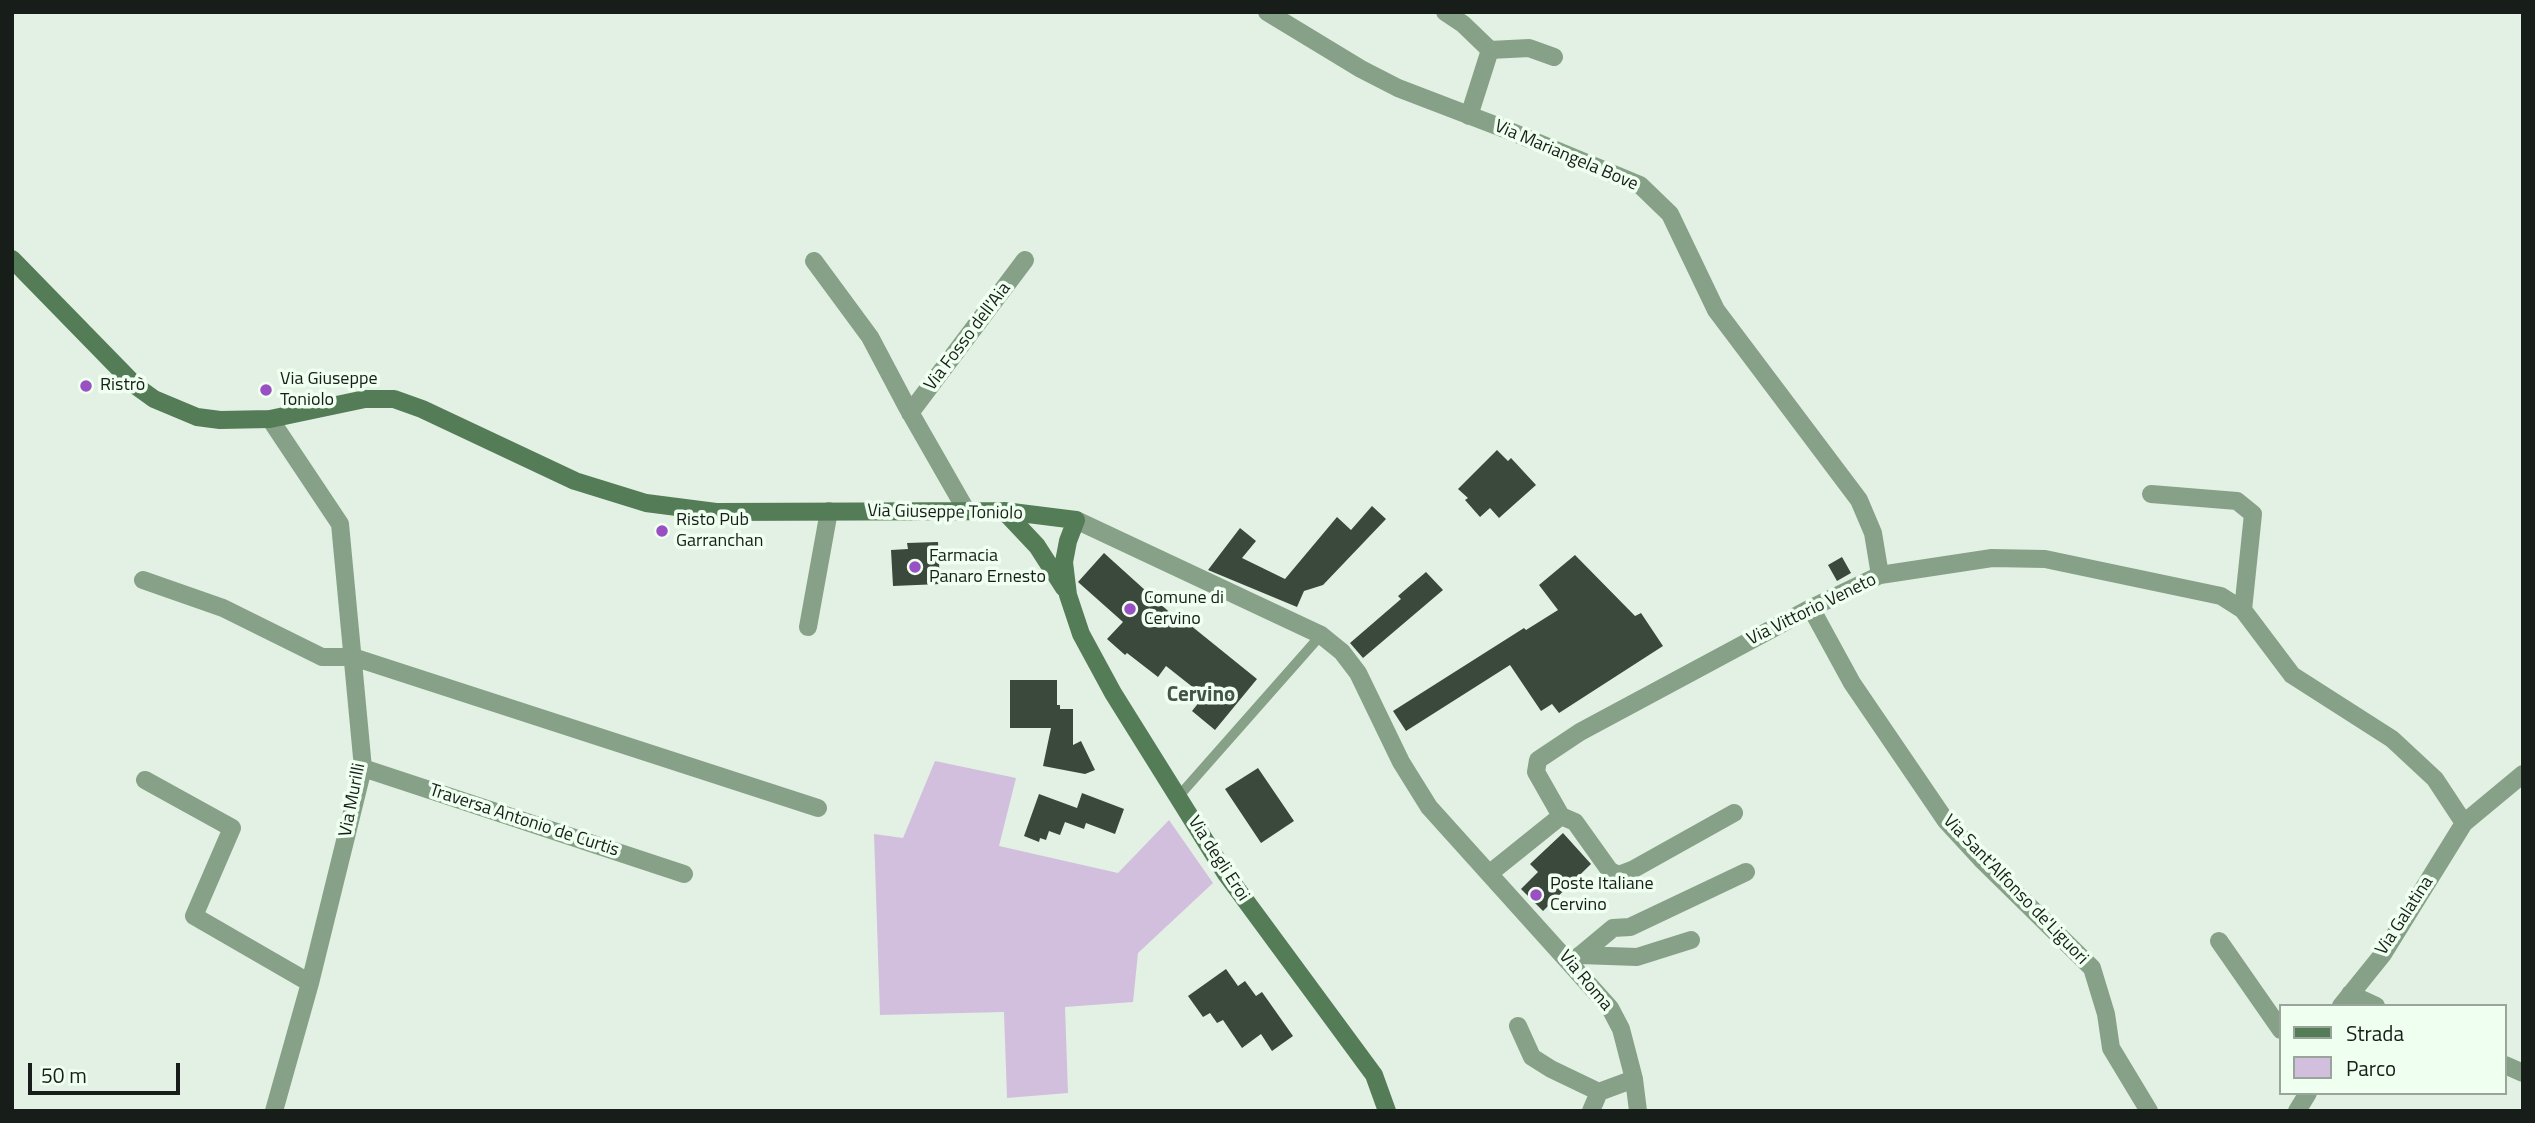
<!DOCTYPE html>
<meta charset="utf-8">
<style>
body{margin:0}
#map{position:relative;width:2535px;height:1123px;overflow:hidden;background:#e2f1e3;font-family:"Titillium Web",sans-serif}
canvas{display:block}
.frame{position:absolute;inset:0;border:14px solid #171d18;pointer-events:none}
.legend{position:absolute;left:2279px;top:1004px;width:228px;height:91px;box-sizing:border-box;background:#effff0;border:2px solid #99a59a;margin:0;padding:9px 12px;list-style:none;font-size:21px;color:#171d18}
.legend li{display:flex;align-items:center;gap:14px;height:35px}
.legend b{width:35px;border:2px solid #99a59a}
.scale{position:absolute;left:28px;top:1063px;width:152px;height:32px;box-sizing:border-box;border:4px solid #171d18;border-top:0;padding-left:9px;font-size:21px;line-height:24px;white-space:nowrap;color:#171d18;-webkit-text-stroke:5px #effff0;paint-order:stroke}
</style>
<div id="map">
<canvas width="2535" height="1123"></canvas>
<div class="frame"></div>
<ul class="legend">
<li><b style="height:9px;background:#547c57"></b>Strada</li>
<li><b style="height:19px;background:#d1bfdd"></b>Parco</li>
</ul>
<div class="scale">50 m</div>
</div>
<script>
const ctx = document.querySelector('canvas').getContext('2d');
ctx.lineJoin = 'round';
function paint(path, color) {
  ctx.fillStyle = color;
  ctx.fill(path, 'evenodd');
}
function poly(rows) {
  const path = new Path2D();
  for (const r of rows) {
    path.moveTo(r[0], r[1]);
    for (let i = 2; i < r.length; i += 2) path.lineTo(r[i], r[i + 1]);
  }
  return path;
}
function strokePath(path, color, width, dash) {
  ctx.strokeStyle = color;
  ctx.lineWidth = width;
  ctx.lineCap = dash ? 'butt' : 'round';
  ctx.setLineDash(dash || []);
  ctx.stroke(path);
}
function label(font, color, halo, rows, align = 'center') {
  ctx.font = font + ' "Titillium Web",sans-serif';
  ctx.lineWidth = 7;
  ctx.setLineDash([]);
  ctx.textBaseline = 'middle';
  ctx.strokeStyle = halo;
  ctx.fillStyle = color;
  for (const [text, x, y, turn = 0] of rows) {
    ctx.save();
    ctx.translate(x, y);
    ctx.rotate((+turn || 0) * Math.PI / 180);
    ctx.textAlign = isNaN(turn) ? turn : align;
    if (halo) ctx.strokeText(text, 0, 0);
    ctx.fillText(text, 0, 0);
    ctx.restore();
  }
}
paint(poly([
 [935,761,1016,778,999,846,1118,873,1169,820,1213,883,1138,953,1133,1002,1065,1007,1068,1093,1007,1098,1004,1012,880,1015,874,834,903,838]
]), '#d1bfdd');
paint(poly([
 [1497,450,1508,461,1511,458,1536,485,1499,518,1490,508,1480,517,1465,500,1468,498,1458,489],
 [1372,506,1386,519,1323,585,1304,591,1297,607,1208,570,1240,528,1256,541,1242,558,1285,579,1337,517,1351,530],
 [938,542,940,584,893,586,891,550,908,549,907,543],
 [1104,553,1177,619,1179,616,1257,679,1215,730,1192,711,1204,696,1166,666,1158,677,1127,653,1125,655,1107,639,1123,622,1078,582],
 [1575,555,1635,616,1641,613,1663,646,1559,713,1552,704,1541,711,1510,665,1406,731,1393,711,1524,628,1526,630,1558,610,1539,585],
 [1842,557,1851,573,1837,581,1828,565],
 [1426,572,1443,590,1363,658,1350,643,1401,599,1398,596],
 [1010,680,1057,680,1057,705,1060,705,1060,709,1073,709,1073,745,1081,741,1095,770,1085,774,1043,766,1051,728,1010,728],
 [1258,768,1294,821,1261,843,1225,789],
 [1082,793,1124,809,1115,834,1086,823,1084,829,1065,822,1060,835,1049,831,1046,840,1040,838,1039,842,1024,836,1039,794,1077,808],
 [1563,833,1591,864,1543,911,1521,889,1538,872,1530,864],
 [1226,969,1238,986,1245,981,1256,996,1262,992,1293,1036,1272,1051,1261,1034,1242,1048,1223,1020,1217,1023,1210,1013,1203,1017,1188,996]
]), '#3b483c');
strokePath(poly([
 [1178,797,1321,635]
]), '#86a187', 10);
strokePath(poly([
 [1267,12,1361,69,1398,88,1505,129,1640,185,1670,214,1716,310,1859,500,1873,533,1880,575],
 [1445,12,1463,24,1490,50,1469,116],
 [1490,50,1529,48,1554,57],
 [814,261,870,337,907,407,966,510],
 [910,413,1025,260],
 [270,419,340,524,363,768,310,983,274,1111],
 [2151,494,2237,501,2253,514,2243,610],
 [1076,520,1321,635,1342,652,1358,673,1401,762,1429,807,1610,1008,1621,1029,1634,1079,1638,1111],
 [143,580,223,608,322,657,353,657,818,808],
 [1811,608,1852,683,1946,821,1981,859,2092,968,2106,1014,2111,1048,2149,1111],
 [808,627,829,511],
 [363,768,684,874],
 [145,780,232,828,194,916,310,983],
 [1561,816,1575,822,1610,871,1619,875,1632,870,1734,813],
 [1490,873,1561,816,1536,772,1538,760,1580,732,1811,608,1880,575,1992,558,2045,559,2221,596,2243,610,2292,675,2392,739,2435,779,2464,823],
 [2219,941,2281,1030],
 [1580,955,1637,957,1691,940],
 [1571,963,1613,928,1630,927,1746,872],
 [2350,994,2376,1006],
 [2341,1006,2383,954,2464,823,2523,774],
 [1518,1026,1532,1057,1551,1069,1599,1092],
 [2505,1065,2523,1073],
 [1591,1111,1599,1092,1634,1079],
 [2297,1111,2308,1093]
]), '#86a187', 18);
strokePath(poly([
 [12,259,136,386,154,399,197,417,220,420,270,419,365,399,394,399,422,409,575,481,646,503,716,512,1004,511,1076,520,1068,541,1064,562,1068,595,1081,634,1113,693,1226,874,1374,1075,1387,1111],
 [1004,511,1037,546,1064,588]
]), '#547c57', 18);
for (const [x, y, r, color] of [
 [86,386,7,"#9950c3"],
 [266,390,7,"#9950c3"],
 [662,531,7,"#9950c3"],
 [915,567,7,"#9950c3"],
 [1130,609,7,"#9950c3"],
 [1536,895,7,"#9950c3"]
]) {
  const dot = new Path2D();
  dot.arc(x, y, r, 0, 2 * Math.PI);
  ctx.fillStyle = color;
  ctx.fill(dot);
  strokePath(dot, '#effff0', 2.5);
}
label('18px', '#171d18', '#effff0', [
 ["Via Mariangela Bove",1566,156,23],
 ["Via Fosso dell'Aia",968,337,-53],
 ["Via Giuseppe Toniolo",945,513,1],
 ["Via Vittorio Veneto",1812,610,-26],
 ["Via Murilli",353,800,-79],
 ["Traversa Antonio de Curtis",524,821,18],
 ["Via degli Eroi",1218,859,57],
 ["Via Sant'Alfonso de'Liguori",2015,890,46],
 ["Via Galatina",2405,916,-57],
 ["Via Roma",1585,981,50]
]);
label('18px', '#171d18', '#effff0', [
 ["Via Giuseppe",280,380],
 ["Toniolo",280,401],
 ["Ristrò",100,386],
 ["Risto Pub",676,521],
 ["Garranchan",676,542],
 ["Farmacia",929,557],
 ["Panaro Ernesto",929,578],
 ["Comune di",1144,599],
 ["Cervino",1144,620],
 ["Poste Italiane",1550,885],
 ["Cervino",1550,906]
], 'left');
label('bold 21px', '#465347', '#effff0', [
 ["Cervino",1201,696]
]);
</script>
